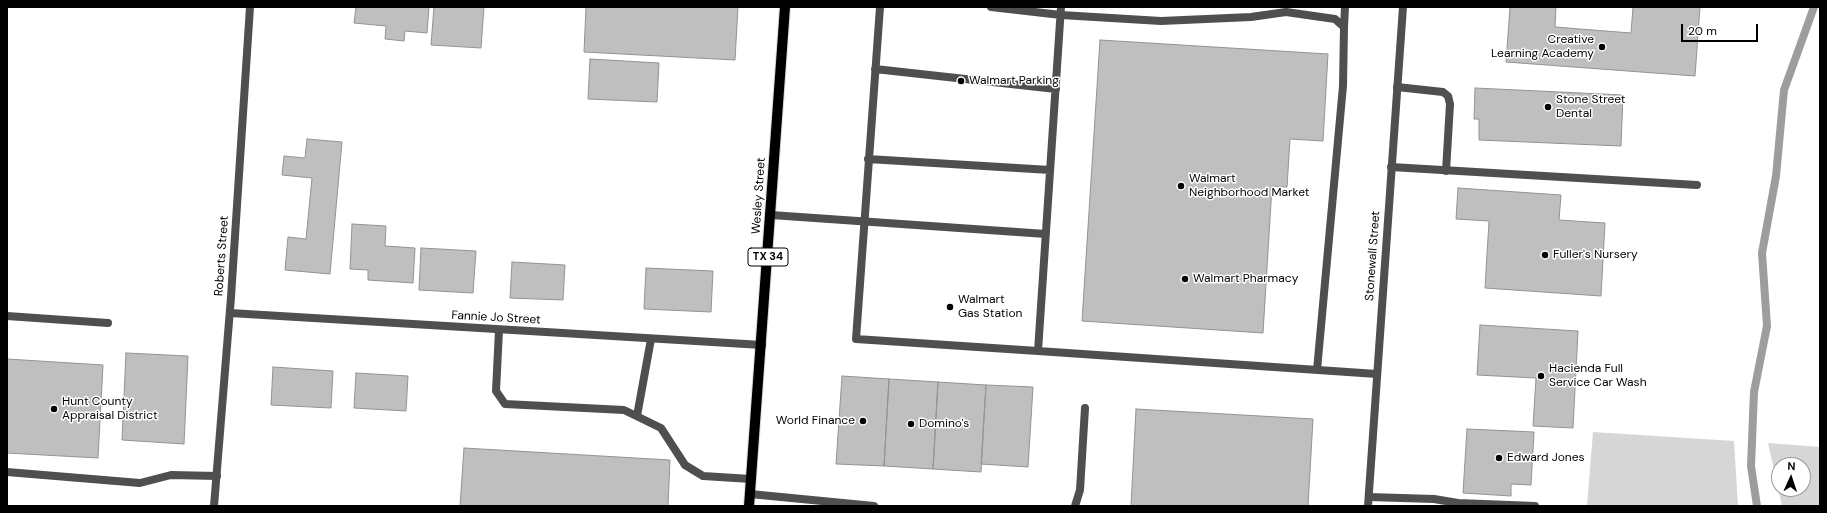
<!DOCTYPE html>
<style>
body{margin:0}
#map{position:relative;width:1827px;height:513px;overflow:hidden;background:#fff;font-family:"DM Sans",sans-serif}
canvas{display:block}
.frame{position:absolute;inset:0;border:8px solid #000;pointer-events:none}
.north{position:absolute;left:1771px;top:457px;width:40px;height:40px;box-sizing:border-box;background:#fff;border:1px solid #999;border-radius:50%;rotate:3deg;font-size:11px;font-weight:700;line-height:16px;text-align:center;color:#000}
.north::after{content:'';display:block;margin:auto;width:14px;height:18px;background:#000;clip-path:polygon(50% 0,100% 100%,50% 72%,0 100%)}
.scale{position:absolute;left:1681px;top:24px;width:77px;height:18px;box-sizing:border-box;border:2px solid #000;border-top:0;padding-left:5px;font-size:12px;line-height:14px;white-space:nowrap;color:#000;-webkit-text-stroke:3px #fff;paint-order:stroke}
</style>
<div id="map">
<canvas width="1827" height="513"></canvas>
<div class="frame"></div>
<div class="north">N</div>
<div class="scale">20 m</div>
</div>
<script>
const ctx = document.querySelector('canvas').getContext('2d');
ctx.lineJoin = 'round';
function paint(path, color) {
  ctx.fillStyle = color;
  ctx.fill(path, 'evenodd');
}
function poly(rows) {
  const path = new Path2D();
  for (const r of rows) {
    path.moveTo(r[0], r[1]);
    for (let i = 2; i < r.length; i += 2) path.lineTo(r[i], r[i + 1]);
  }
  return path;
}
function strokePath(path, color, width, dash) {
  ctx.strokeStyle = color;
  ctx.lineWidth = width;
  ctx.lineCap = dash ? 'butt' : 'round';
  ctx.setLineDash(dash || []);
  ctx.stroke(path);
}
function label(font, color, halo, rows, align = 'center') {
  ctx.font = font + ' "DM Sans",sans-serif';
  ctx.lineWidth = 3;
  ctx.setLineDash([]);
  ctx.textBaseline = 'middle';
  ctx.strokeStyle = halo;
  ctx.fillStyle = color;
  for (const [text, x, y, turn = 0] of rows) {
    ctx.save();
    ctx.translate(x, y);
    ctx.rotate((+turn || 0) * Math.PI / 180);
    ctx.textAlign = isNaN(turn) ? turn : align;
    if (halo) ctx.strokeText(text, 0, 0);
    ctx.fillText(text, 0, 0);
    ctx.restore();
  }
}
paint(poly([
 [1593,432,1734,441,1738,506,1587,506],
 [1768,443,1820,447,1820,506,1782,506],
 [1779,465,1803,465,1803,489,1779,489]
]), '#d6d6d6');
strokePath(poly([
 [1757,506,1751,466,1754,392,1767,326,1762,253,1776,176,1784,90,1814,7]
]), '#9d9d9d', 8);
const building = poly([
 [356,7,429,7,427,33,405,31,404,41,385,39,386,26,354,23,356,7],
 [434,7,484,7,481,48,431,45,434,7],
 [586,7,738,7,735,60,584,52,586,7],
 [1510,7,1556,7,1555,27,1631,33,1633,7,1700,7,1695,76,1506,62,1510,7],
 [1100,40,1328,54,1323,141,1290,139,1287,187,1272,186,1263,333,1082,321,1100,40],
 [590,59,659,63,657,102,588,99,590,59],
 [1475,88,1623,95,1621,146,1479,140,1479,119,1474,119,1475,88],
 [307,139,342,142,330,274,285,270,288,237,306,239,312,178,282,175,284,156,305,158,307,139],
 [1458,188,1561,195,1559,220,1605,223,1601,296,1485,288,1489,221,1456,219,1458,188],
 [352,224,386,226,385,246,415,248,413,283,368,280,368,270,350,269,352,224],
 [421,248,476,251,473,293,419,290,421,248],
 [512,262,565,265,563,300,510,298,512,262],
 [646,268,713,271,711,312,644,309,646,268],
 [1480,325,1578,331,1573,428,1533,426,1536,378,1477,375,1480,325],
 [126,353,188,356,184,444,122,440,126,353],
 [7,359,103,365,98,458,7,453,7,359],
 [273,367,333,371,331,408,271,405,273,367],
 [356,373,408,376,406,411,354,408,356,373],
 [842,376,889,379,884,466,836,464,842,376],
 [889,379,938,382,933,469,884,466,889,379],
 [938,382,986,385,981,472,933,469,938,382],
 [986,385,1033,387,1028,467,981,464,986,385],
 [1136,409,1313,419,1308,506,1131,506,1136,409],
 [1467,429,1534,432,1531,485,1511,484,1511,496,1463,493,1467,429],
 [464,448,670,460,668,506,460,506,464,448]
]);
paint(building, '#bfbfbf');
strokePath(building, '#939393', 1);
const primary = poly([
 [749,506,785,7]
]);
strokePath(primary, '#dbdbdb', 12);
strokePath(poly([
 [880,7,856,339,1038,351],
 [991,7,1061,15,1161,21,1251,17,1286,12,1335,19,1344,27,1343,86,1317,370],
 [1061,7,1038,351,1377,374],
 [1344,27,1345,7],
 [875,69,1056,89],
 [1397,87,1443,92,1448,96,1450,104,1446,171],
 [868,159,1050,170],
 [1391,167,1697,185],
 [771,215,1046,234],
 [7,316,108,323],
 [499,330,496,391,505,404,624,410,661,428,685,465,703,476,751,479],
 [637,416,651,339],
 [7,472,140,483,171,475,217,476],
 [750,494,874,506],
 [1369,497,1434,499,1458,503,1535,506],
 [1075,506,1080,490,1085,408]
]), '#4f4f4f', 8);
strokePath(poly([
 [230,313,762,345],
 [214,506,231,297,250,7]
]), '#4f4f4f', 8);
strokePath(poly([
 [1368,506,1403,7]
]), '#4f4f4f', 8);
strokePath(primary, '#000', 10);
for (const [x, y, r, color] of [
 [1602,47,4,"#000"],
 [961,81,4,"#000"],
 [1548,107,4,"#000"],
 [1181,186,4,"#000"],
 [1545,255,4,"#000"],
 [1185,279,4,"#000"],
 [950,307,4,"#000"],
 [1541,376,4,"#000"],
 [54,409,4,"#000"],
 [863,421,4,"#000"],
 [911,424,4,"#000"],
 [1499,458,4,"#000"]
]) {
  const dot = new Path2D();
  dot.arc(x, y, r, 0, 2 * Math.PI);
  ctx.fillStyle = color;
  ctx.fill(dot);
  strokePath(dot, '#fff', 1.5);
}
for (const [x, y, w] of [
 [768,257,40]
]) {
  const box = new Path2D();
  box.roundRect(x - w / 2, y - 9, w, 18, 3);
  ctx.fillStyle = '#fff';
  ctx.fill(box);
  strokePath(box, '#000', 1);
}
label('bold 11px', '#000', null, [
 ["TX 34",768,257]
]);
label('12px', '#000', '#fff', [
 ["Creative",1594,40,"right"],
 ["Learning Academy",1594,54,"right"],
 ["Walmart Parking",969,81],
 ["Stone Street",1556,100],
 ["Dental",1556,114],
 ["Walmart",1189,179],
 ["Neighborhood Market",1189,193],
 ["Fuller's Nursery",1553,255],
 ["Walmart Pharmacy",1193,279],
 ["Walmart",958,300],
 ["Gas Station",958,314],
 ["Hacienda Full",1549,369],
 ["Service Car Wash",1549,383],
 ["Hunt County",62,402],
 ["Appraisal District",62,416],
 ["World Finance",855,421,"right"],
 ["Domino's",919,424],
 ["Edward Jones",1507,458]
], 'left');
label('12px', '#000', '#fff', [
 ["Wesley Street",759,196,-86],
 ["Roberts Street",222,256,-86],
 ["Stonewall Street",1373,256,-86],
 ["Fannie Jo Street",496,318,3]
]);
</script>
